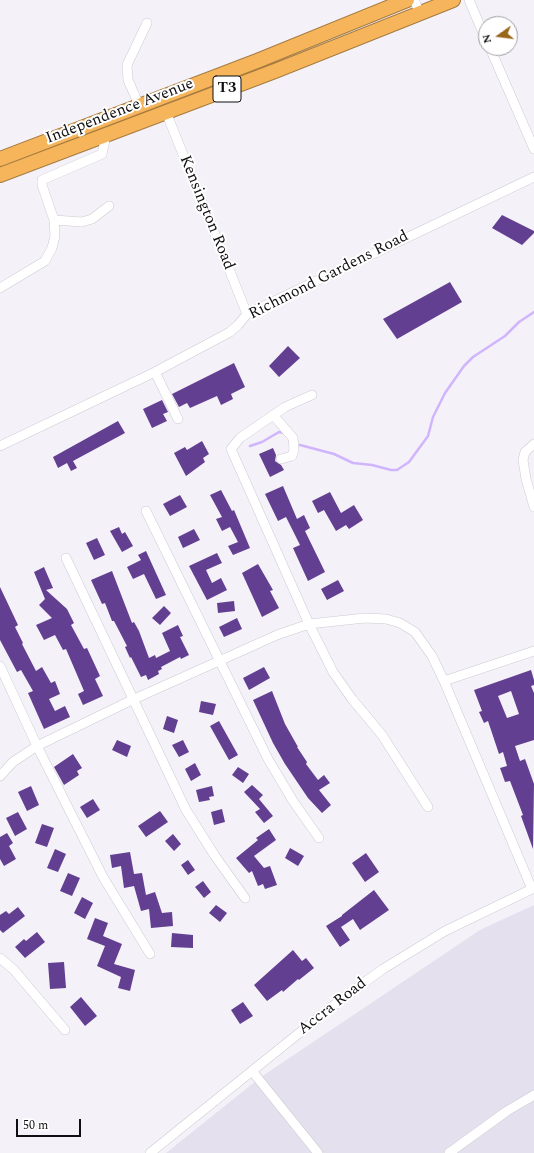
<!DOCTYPE html>
<style>
body{margin:0}
#map{position:relative;width:534px;height:1153px;overflow:hidden;background:#f4f1f9;font-family:Spectral,serif}
canvas{display:block}
.north{position:absolute;left:478px;top:16px;width:40px;height:40px;box-sizing:border-box;background:#fff;border:1px solid #9f9f9f;border-radius:50%;rotate:256deg;font-size:11px;font-weight:700;line-height:16px;text-align:center;color:#0f0e10}
.north::after{content:'';display:block;margin:auto;width:14px;height:18px;background:#986719;clip-path:polygon(50% 0,100% 100%,50% 72%,0 100%)}
.scale{position:absolute;left:16px;top:1119px;width:65px;height:18px;box-sizing:border-box;border:2px solid #0f0e10;border-top:0;padding-left:5px;font-size:12px;line-height:14px;white-space:nowrap;color:#0f0e10;-webkit-text-stroke:3px #fff;paint-order:stroke}
</style>
<div id="map">
<canvas width="534" height="1153"></canvas>
<div class="north">N</div>
<div class="scale">50 m</div>
</div>
<script>
const ctx = document.querySelector('canvas').getContext('2d');
ctx.lineJoin = 'round';
function paint(path, color) {
  ctx.fillStyle = color;
  ctx.fill(path, 'evenodd');
}
function poly(rows) {
  const path = new Path2D();
  for (const r of rows) {
    path.moveTo(r[0], r[1]);
    for (let i = 2; i < r.length; i += 2) path.lineTo(r[i], r[i + 1]);
  }
  return path;
}
function strokePath(path, color, width, dash) {
  ctx.strokeStyle = color;
  ctx.lineWidth = width;
  ctx.lineCap = dash ? 'butt' : 'round';
  ctx.setLineDash(dash || []);
  ctx.stroke(path);
}
function label(font, color, halo, rows, align = 'center') {
  ctx.font = font + ' Spectral,serif';
  ctx.lineWidth = 4;
  ctx.setLineDash([]);
  ctx.textBaseline = 'middle';
  ctx.strokeStyle = halo;
  ctx.fillStyle = color;
  for (const [text, x, y, turn = 0] of rows) {
    ctx.save();
    ctx.translate(x, y);
    ctx.rotate((+turn || 0) * Math.PI / 180);
    ctx.textAlign = isNaN(turn) ? turn : align;
    if (halo) ctx.strokeText(text, 0, 0);
    ctx.fillText(text, 0, 0);
    ctx.restore();
  }
}
paint(poly([
 [534,905,534,1153,166,1153,261,1077,480,930]
]), '#e4e0ee');
strokePath(poly([
 [300,445,334,454,353,463,372,465,391,470,397,470,409,462,428,436,433,417,445,393,464,366,473,357,505,336,519,322,534,312],
 [250,446,262,442,279,432,285,433]
]), '#d0b5fd', 2.5);
paint(poly([
 [502,215,534,231,534,233,522,245,492,228],
 [450,282,462,302,397,339,383,319],
 [288,346,300,358,279,377,269,366],
 [234,363,245,387,231,394,233,399,221,405,217,396,190,408,187,403,179,407,172,394],
 [162,400,168,412,163,414,167,421,152,428,143,409],
 [118,421,125,433,73,461,77,468,71,471,67,463,58,468,53,457],
 [202,441,209,454,203,458,205,462,186,476,174,453,185,447,187,450],
 [273,448,276,455,275,461,281,465,284,470,270,477,259,454],
 [283,486,297,519,304,515,310,528,305,531,325,572,308,581,293,548,300,545,286,517,278,521,265,494],
 [221,490,232,511,234,510,250,548,233,555,228,546,238,542,230,527,222,531,216,519,222,517,210,495],
 [330,492,341,513,354,505,363,520,349,529,346,525,336,531,324,510,318,513,312,501],
 [180,495,187,507,170,516,163,504],
 [119,527,122,534,125,532,133,546,122,552,110,531],
 [194,529,200,540,183,548,178,537],
 [97,538,105,555,94,560,86,543],
 [146,551,166,595,156,599,144,574,133,579,127,567,141,560,138,555],
 [217,553,222,563,206,570,212,583,221,578,227,590,207,600,189,566],
 [258,564,273,590,270,591,279,608,262,617,242,573],
 [44,567,53,588,46,590,67,609,74,623,71,625,84,649,87,648,100,676,95,679,103,696,83,705,78,694,84,691,66,649,63,650,55,635,44,640,36,625,52,618,39,605,45,599,34,572],
 [112,571,132,623,134,622,139,631,149,658,155,655,156,658,170,651,162,633,178,625,183,636,180,637,189,655,181,659,180,657,161,667,162,669,158,671,159,674,148,680,146,675,141,677,131,657,130,658,125,647,127,646,114,621,112,621,105,603,102,604,91,580],
 [338,580,344,591,327,600,321,589],
 [0,587,18,625,15,627,23,643,22,644,36,671,42,667,51,683,55,681,60,694,49,699,55,711,65,706,70,717,44,729,28,693,33,691,21,670,17,672,0,640],
 [234,601,235,611,218,613,217,603],
 [164,606,171,613,160,625,152,618],
 [237,618,242,629,224,637,219,627],
 [264,667,270,678,249,690,243,678],
 [531,670,534,680,534,685,531,686,534,693,534,740,515,746,520,761,525,759,534,784,533,849,521,816,523,815,510,781,505,782,500,768,507,766,503,752,499,754,488,721,484,723,479,712,482,711,474,690],
 [511,691,519,714,507,718,498,696],
 [272,691,285,724,298,747,297,747,307,762,306,764,318,780,324,775,330,783,319,790,331,805,322,813,308,798,285,764,273,743,253,700],
 [201,701,216,704,213,715,199,712],
 [167,716,178,720,174,733,163,729],
 [219,721,238,755,229,760,210,726],
 [117,740,131,746,127,757,112,750],
 [183,740,189,752,179,757,172,745],
 [73,754,82,768,77,771,79,775,64,785,54,767],
 [195,763,201,775,191,781,185,769],
 [238,767,249,774,243,783,232,775],
 [252,785,263,795,259,799,273,816,264,823,255,812,260,809,244,792],
 [31,786,39,805,27,811,18,792],
 [212,786,214,796,209,797,210,800,199,802,196,790],
 [93,799,100,810,87,818,80,807],
 [222,809,225,822,214,825,211,812],
 [160,811,168,822,146,837,138,826],
 [18,812,27,829,15,836,6,818],
 [42,824,54,828,47,847,35,843],
 [269,829,276,840,254,856,264,868,270,866,277,885,265,889,263,884,258,886,252,871,249,873,236,858,258,840,256,838],
 [7,833,13,843,9,846,16,859,4,866,0,859,0,837],
 [173,834,181,844,174,851,165,841],
 [290,848,304,856,298,866,285,858],
 [55,849,66,854,58,872,47,868],
 [130,852,134,874,142,873,146,895,155,892,162,913,172,912,173,926,151,928,149,909,141,911,134,886,124,888,121,866,112,868,110,855],
 [366,853,379,872,365,882,352,863],
 [188,860,195,870,188,875,181,865],
 [68,873,80,878,72,896,60,891],
 [203,881,211,892,204,898,195,887],
 [374,890,389,910,360,930,353,919,341,927,350,940,340,947,326,926,342,916,342,915],
 [82,897,93,903,85,919,74,913],
 [216,905,227,913,220,922,209,913],
 [18,907,25,916,3,933,0,930,0,915,6,911,9,914],
 [95,918,108,923,103,936,122,944,114,964,135,970,130,991,118,988,121,977,97,966,105,946,87,939],
 [37,932,45,942,25,958,15,947,24,939,26,941],
 [172,933,193,935,193,948,171,947],
 [293,950,302,961,306,958,314,968,299,980,298,979,283,992,282,990,267,1001,254,985],
 [64,962,66,988,50,989,48,963],
 [81,997,97,1016,85,1026,70,1007],
 [243,1002,253,1016,240,1024,231,1010]
]), '#623f90');
const minor = poly([
 [414,0,420,13],
 [469,0,486,40],
 [490,48,534,149],
 [139,105,128,80,127,65,147,23],
 [166,112,247,314],
 [54,220,82,222,92,219,109,206],
 [0,288,45,261,52,248,55,236,54,220,42,185,42,180,102,154,106,135],
 [155,372,178,419],
 [312,395,285,407,240,438,231,449,309,624,333,672,352,699,382,735,428,807],
 [273,415,293,438,294,449,292,456,281,459],
 [534,444,525,452,523,460,526,479,534,507],
 [0,446,155,372,230,332,238,325,247,314,534,177],
 [146,511,268,759,293,801,319,838],
 [66,558,186,810,215,856,245,898],
 [0,666,37,746,103,877,150,954],
 [444,681,534,651],
 [0,776,13,762,37,746,132,700,277,635,309,624,365,618,386,619,400,623,415,632,432,656,444,681,532,889],
 [0,958,14,970,65,1030],
 [252,1071,318,1153],
 [150,1153,344,997,383,969,445,931,534,888],
 [449,1153,507,1111,534,1095]
]);
const highway = poly([
 [0,159,257,61,407,0],
 [0,175,275,71,453,0]
]);
strokePath(minor, '#cccad1', 10);
strokePath(highway, '#a57b40', 16);
strokePath(minor, '#fff', 9);
strokePath(highway, '#f6b55a', 14);
for (const [x, y, w] of [
 [227,89,28]
]) {
  const box = new Path2D();
  box.roundRect(x - w / 2, y - 13, w, 26, 3);
  ctx.fillStyle = '#fff';
  ctx.fill(box);
  strokePath(box, '#0f0e10', 1);
}
label('bold 15px', '#0f0e10', null, [
 ["T3",227,89]
]);
label('16px', '#0f0e10', '#fff', [
 ["Independence Avenue",120,112,-21],
 ["Kensington Road",206,213,68],
 ["Richmond Gardens Road",329,276,-27],
 ["Accra Road",333,1007,-38]
]);
</script>
